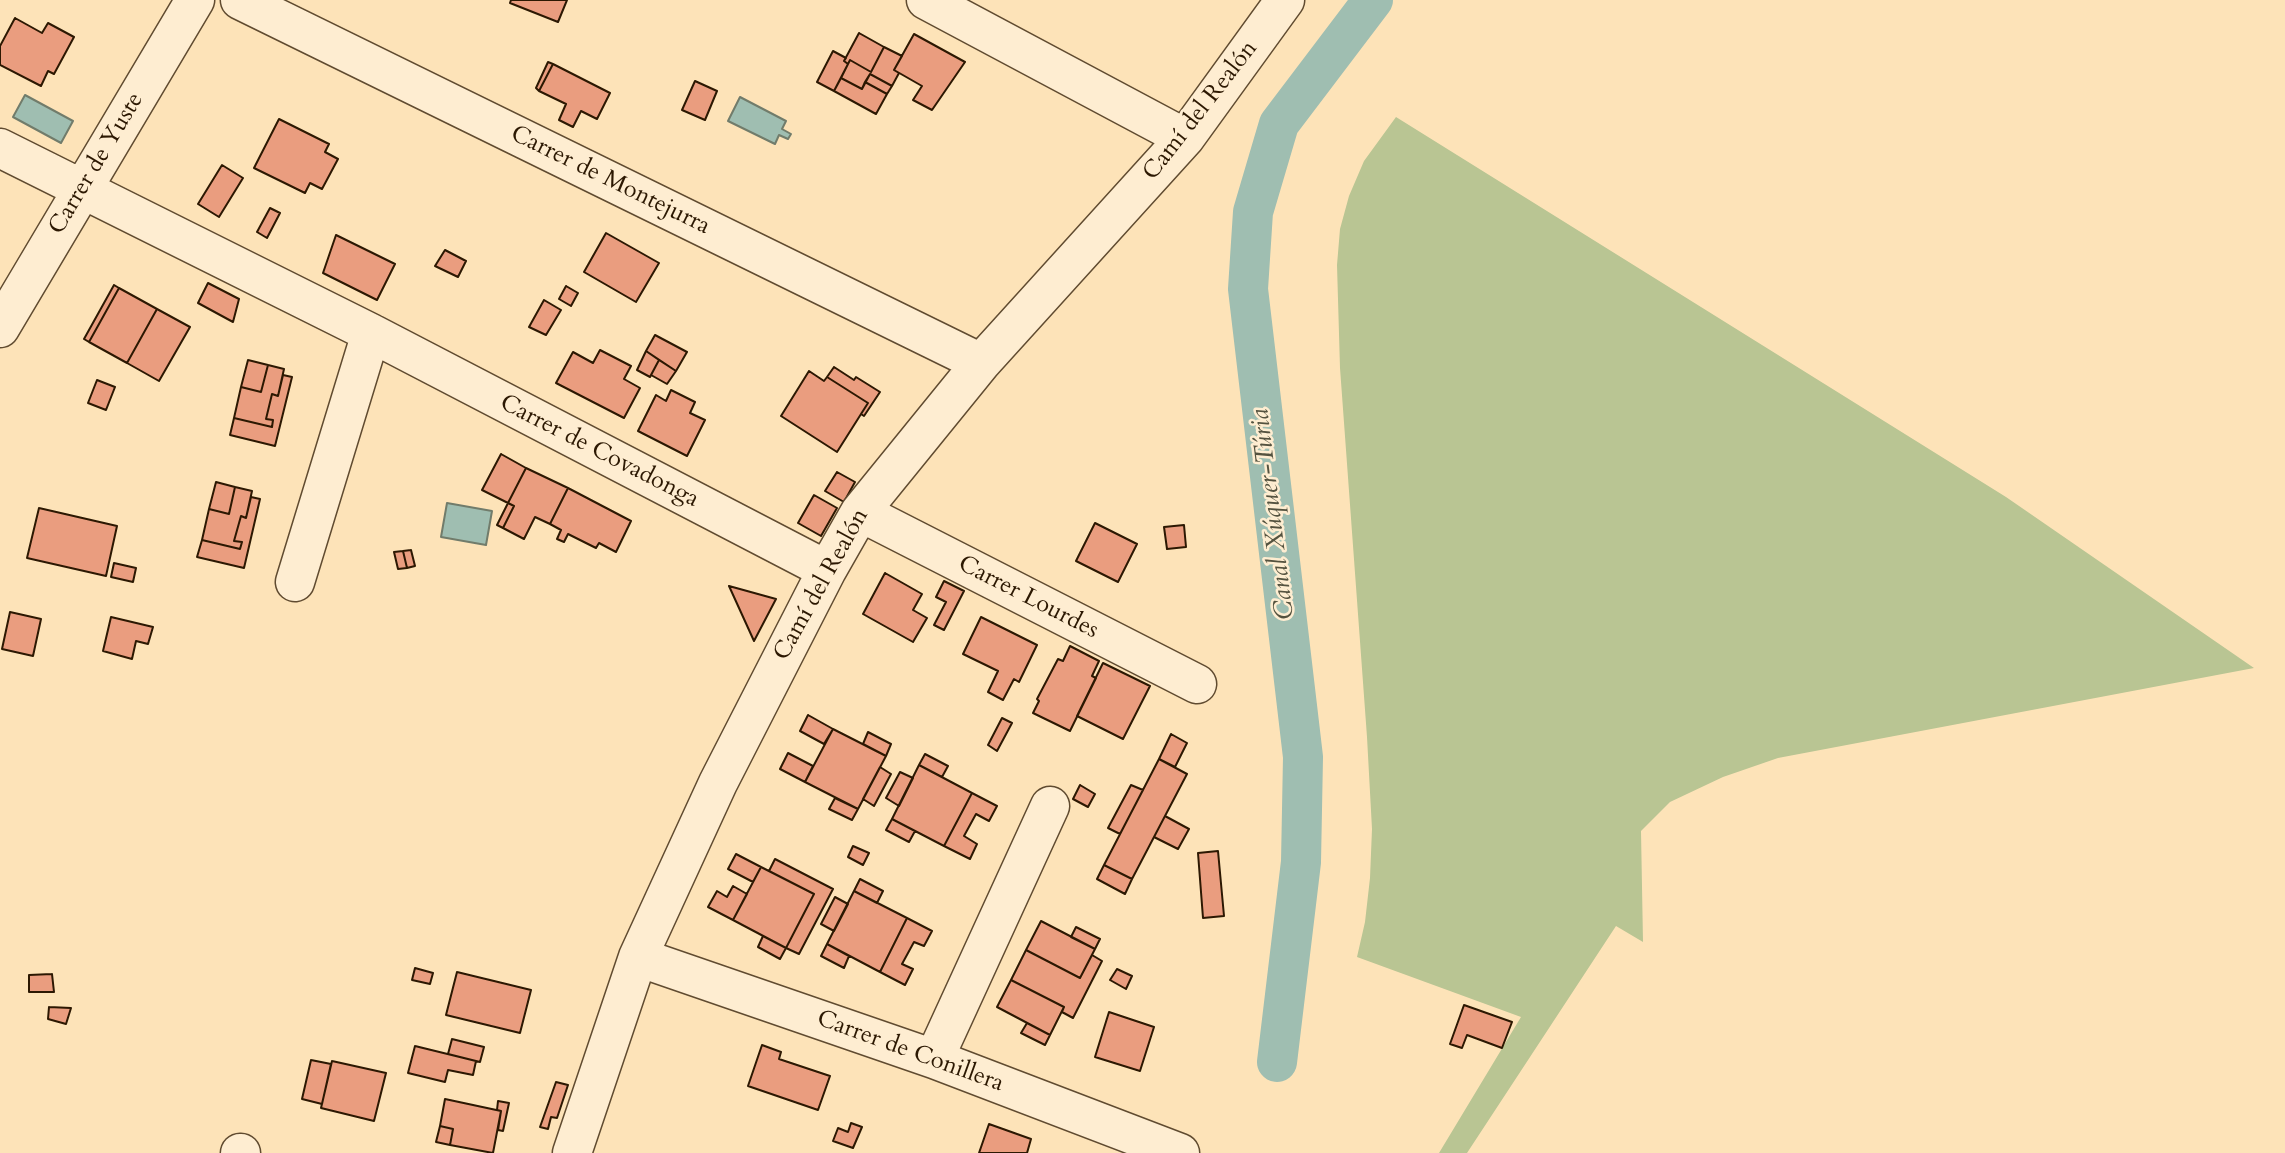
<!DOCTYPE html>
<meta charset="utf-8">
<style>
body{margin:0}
canvas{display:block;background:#fde3b8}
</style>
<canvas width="2285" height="1153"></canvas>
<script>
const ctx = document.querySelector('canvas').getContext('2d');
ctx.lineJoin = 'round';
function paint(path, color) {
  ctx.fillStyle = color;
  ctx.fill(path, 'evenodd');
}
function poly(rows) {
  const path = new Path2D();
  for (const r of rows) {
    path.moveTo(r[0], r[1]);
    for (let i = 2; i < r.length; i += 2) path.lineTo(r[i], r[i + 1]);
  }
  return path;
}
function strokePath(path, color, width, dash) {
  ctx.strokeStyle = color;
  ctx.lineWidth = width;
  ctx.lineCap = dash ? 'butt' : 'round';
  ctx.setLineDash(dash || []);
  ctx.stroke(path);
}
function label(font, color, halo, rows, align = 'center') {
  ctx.font = font + ' Cardo,serif';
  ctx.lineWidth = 5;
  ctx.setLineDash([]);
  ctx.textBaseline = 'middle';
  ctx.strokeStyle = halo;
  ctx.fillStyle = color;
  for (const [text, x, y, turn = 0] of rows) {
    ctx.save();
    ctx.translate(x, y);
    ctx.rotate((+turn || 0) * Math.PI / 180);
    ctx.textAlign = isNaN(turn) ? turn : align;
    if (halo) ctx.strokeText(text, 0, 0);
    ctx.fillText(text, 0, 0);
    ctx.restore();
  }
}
paint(poly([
 [1396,117,2006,497,2254,668,1778,758,1723,777,1670,802,1641,831,1643,942,1616,926,1467,1153,1439,1153,1521,1017,1357,957,1365,922,1370,878,1372,829,1367,737,1340,368,1337,265,1340,229,1349,196,1364,161]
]), '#b9c593');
const water = poly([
 [25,95,73,121,61,143,13,117,25,95],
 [740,97,786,121,782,129,791,134,788,139,779,135,775,144,728,121,740,97],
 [447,503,492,511,486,545,441,537,447,503]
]);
paint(water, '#9fbeb1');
strokePath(water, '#717c6b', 2);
strokePath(poly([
 [1277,1062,1301,862,1303,757,1248,289,1253,212,1279,124,1373,0]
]), '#9fbeb1', 40);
const building = poly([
 [511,0,567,0,558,22,510,3,511,0],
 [15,18,42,33,48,23,74,37,54,74,48,71,41,86,0,65,0,46,15,18],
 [859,33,884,47,871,72,850,60,848,64,844,61,859,33],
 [914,34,965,62,932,110,913,100,922,86,894,70,914,34],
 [884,47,902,56,894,70,899,73,892,86,870,74,862,89,841,78,850,60,871,72,884,47],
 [833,51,846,58,844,61,848,64,834,91,817,82,833,51],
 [548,62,553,64,539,91,536,88,548,62],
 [553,64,610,93,597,119,581,111,573,127,559,120,566,104,539,91,553,64],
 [870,74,892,86,887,94,865,82,870,74],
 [841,78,862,89,865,82,887,94,876,114,834,91,841,78],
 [695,81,717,91,705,120,682,110,695,81],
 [279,119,329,144,325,152,338,159,322,189,310,183,305,193,254,168,279,119],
 [222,165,243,178,219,217,198,204,222,165],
 [270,208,280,213,267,238,257,232,270,208],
 [606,233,659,263,636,302,584,272,606,233],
 [336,235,395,264,377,300,323,273,336,235],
 [445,250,466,261,458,277,435,266,445,250],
 [208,283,239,299,233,322,198,303,208,283],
 [114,285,119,288,89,342,84,339,114,285],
 [566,286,578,293,571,306,559,299,566,286],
 [119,288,157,309,127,363,89,342,119,288],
 [544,300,561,310,546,335,529,327,544,300],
 [157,309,190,327,159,381,127,363,157,309],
 [655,335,687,352,676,371,646,351,655,335],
 [600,350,631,366,624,379,640,388,624,418,556,383,573,352,593,363,600,350],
 [646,351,659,360,650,377,637,370,646,351],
 [248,360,268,365,261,392,241,387,248,360],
 [659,360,676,371,667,384,651,375,659,360],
 [268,365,284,369,278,396,272,394,266,419,273,420,272,427,234,418,241,387,261,392,268,365],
 [834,367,854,380,856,377,880,392,864,416,861,414,868,403,827,377,834,367],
 [809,371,824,381,827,377,868,403,837,452,781,416,809,371],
 [283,375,292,377,275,446,230,435,234,418,272,427,273,420,266,419,272,394,278,396,283,375],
 [97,380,115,387,106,410,88,403,97,380],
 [671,390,695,402,690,413,705,420,687,456,638,431,656,395,666,401,671,390],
 [501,454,526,468,508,503,482,490,501,454],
 [526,468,568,488,550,524,535,517,524,539,503,528,514,506,508,503,526,468],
 [837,472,855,482,844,502,825,491,837,472],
 [216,482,235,487,229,514,209,509,216,482],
 [235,487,252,491,246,518,241,516,234,541,242,542,240,549,202,540,209,509,229,514,235,487],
 [568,488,631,521,616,552,599,543,596,548,568,534,564,542,557,539,561,530,550,524,568,488],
 [814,495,837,508,821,536,798,523,814,495],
 [251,497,260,499,244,568,197,557,202,540,240,549,242,542,234,541,241,516,246,518,251,497],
 [508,503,514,506,503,528,497,525,508,503],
 [39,508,117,526,106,576,27,558,39,508],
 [1095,523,1137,544,1118,582,1076,561,1095,523],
 [1184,525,1186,547,1167,549,1164,527,1184,525],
 [411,550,415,566,407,568,403,551,411,550],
 [403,551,407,568,398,569,394,552,403,551],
 [114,563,136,568,133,582,111,577,114,563],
 [885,573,922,594,913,610,927,618,913,642,863,614,885,573],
 [944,581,964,591,944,630,934,625,946,602,936,597,944,581],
 [729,586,776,599,754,641,729,586],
 [10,612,41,619,33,656,2,649,10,612],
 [111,617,153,627,148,644,136,641,132,659,103,651,111,617],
 [981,617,1037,645,1019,682,1014,679,1003,700,988,692,998,671,963,654,981,617],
 [1070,646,1099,661,1092,676,1096,678,1070,731,1033,713,1039,701,1037,699,1058,659,1063,661,1070,646],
 [1103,663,1150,686,1123,739,1077,716,1103,663],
 [808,715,833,729,824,744,800,731,808,715],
 [1002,718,1012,723,997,751,988,745,1002,718],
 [833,729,886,756,858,809,805,782,833,729],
 [868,732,891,744,886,756,863,744,868,732],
 [1171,734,1187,743,1175,767,1159,759,1171,734],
 [788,753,813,766,805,782,780,769,788,753],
 [925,754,948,766,942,777,919,765,925,754],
 [1159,759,1187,774,1132,879,1104,865,1159,759],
 [919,765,972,793,944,846,892,819,919,765],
 [880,767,891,774,874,806,863,799,880,767],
 [900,772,913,778,899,806,886,798,900,772],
 [1080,785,1095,794,1088,807,1073,799,1080,785],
 [1131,785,1143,790,1120,834,1108,828,1131,785],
 [972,793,997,806,989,821,976,814,964,836,977,844,970,859,944,846,972,793],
 [835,798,858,809,852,820,829,809,835,798],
 [1165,816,1189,829,1178,849,1154,837,1165,816],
 [892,819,915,831,909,842,886,830,892,819],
 [853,846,869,853,863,865,848,857,853,846],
 [1218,851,1224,916,1203,918,1198,853,1218,851],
 [736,854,761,867,753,882,728,869,736,854],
 [775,859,833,889,799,954,786,948,814,894,769,871,775,859],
 [1104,865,1132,879,1125,894,1097,879,1104,865],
 [761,867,814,894,786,948,733,920,761,867],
 [860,879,883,891,877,903,854,891,860,879],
 [733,886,747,894,733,920,708,907,717,891,727,897,733,886],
 [854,891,907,918,880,972,827,944,854,891],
 [835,897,848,904,834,931,821,924,835,897],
 [907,918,932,931,924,946,914,942,902,964,913,969,905,985,880,972,907,918],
 [1041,921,1095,949,1080,978,1026,950,1041,921],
 [1076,927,1100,939,1095,949,1071,937,1076,927],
 [763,936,786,948,780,959,758,947,763,936],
 [827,944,849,956,844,968,821,956,827,944],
 [1026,950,1080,978,1092,955,1102,961,1073,1018,1062,1012,1064,1007,1011,980,1026,950],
 [415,968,433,973,430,984,412,980,415,968],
 [1117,969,1132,976,1126,989,1110,980,1117,969],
 [457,972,531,990,520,1033,446,1015,457,972],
 [52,974,54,992,29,992,29,975,52,974],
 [1011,980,1064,1007,1050,1035,997,1007,1011,980],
 [1464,1005,1512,1022,1502,1048,1467,1035,1462,1048,1450,1044,1464,1005],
 [49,1007,71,1008,66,1024,48,1019,49,1007],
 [1109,1012,1154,1027,1140,1071,1095,1057,1109,1012],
 [1027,1023,1050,1035,1045,1045,1021,1033,1027,1023],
 [452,1039,484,1047,480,1062,448,1054,452,1039],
 [762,1045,781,1052,779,1059,830,1076,818,1110,748,1086,762,1045],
 [415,1046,476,1061,473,1075,448,1070,445,1082,408,1073,415,1046],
 [311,1060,331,1064,322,1104,302,1099,311,1060],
 [332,1061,386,1073,374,1121,321,1108,332,1061],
 [556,1082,568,1085,557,1118,551,1117,548,1129,540,1127,556,1082],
 [445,1099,501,1111,493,1153,450,1145,453,1129,440,1126,445,1099],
 [498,1101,509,1103,503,1131,498,1130,501,1111,497,1110,498,1101],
 [851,1123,862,1127,853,1148,833,1141,838,1128,848,1132,851,1123],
 [989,1124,1031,1139,1027,1153,979,1153,989,1124],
 [440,1126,453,1129,450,1145,436,1142,440,1126]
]);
paint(building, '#ea9d7f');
strokePath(building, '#2c1802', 2);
const minor = poly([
 [240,0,981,363],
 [926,0,1185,138],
 [0,148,371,333,827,570],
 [0,328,195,0],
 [860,512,1197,684],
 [295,582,371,333],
 [638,957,934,1059,1180,1153],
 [934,1059,1050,806],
 [240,1153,241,1153],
 [572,1153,638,957,718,783,827,570,860,512,981,363,1185,138,1285,0]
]);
strokePath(minor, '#604b30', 41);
strokePath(minor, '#feedd1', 38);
label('24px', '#2c1802', '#feedd1', [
 ["Camí del Realón",1201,111,-52],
 ["Carrer de Yuste",97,164,-59],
 ["Carrer de Montejurra",610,181,26],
 ["Carrer de Covadonga",599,452,27],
 ["Camí del Realón",822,585,-61],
 ["Carrer Lourdes",1028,598,27],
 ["Carrer de Conillera",910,1052,20]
]);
label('italic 26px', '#54523f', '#feedd1', [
 ["Canal Xúquer-Túria",1274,514,-97]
]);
</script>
